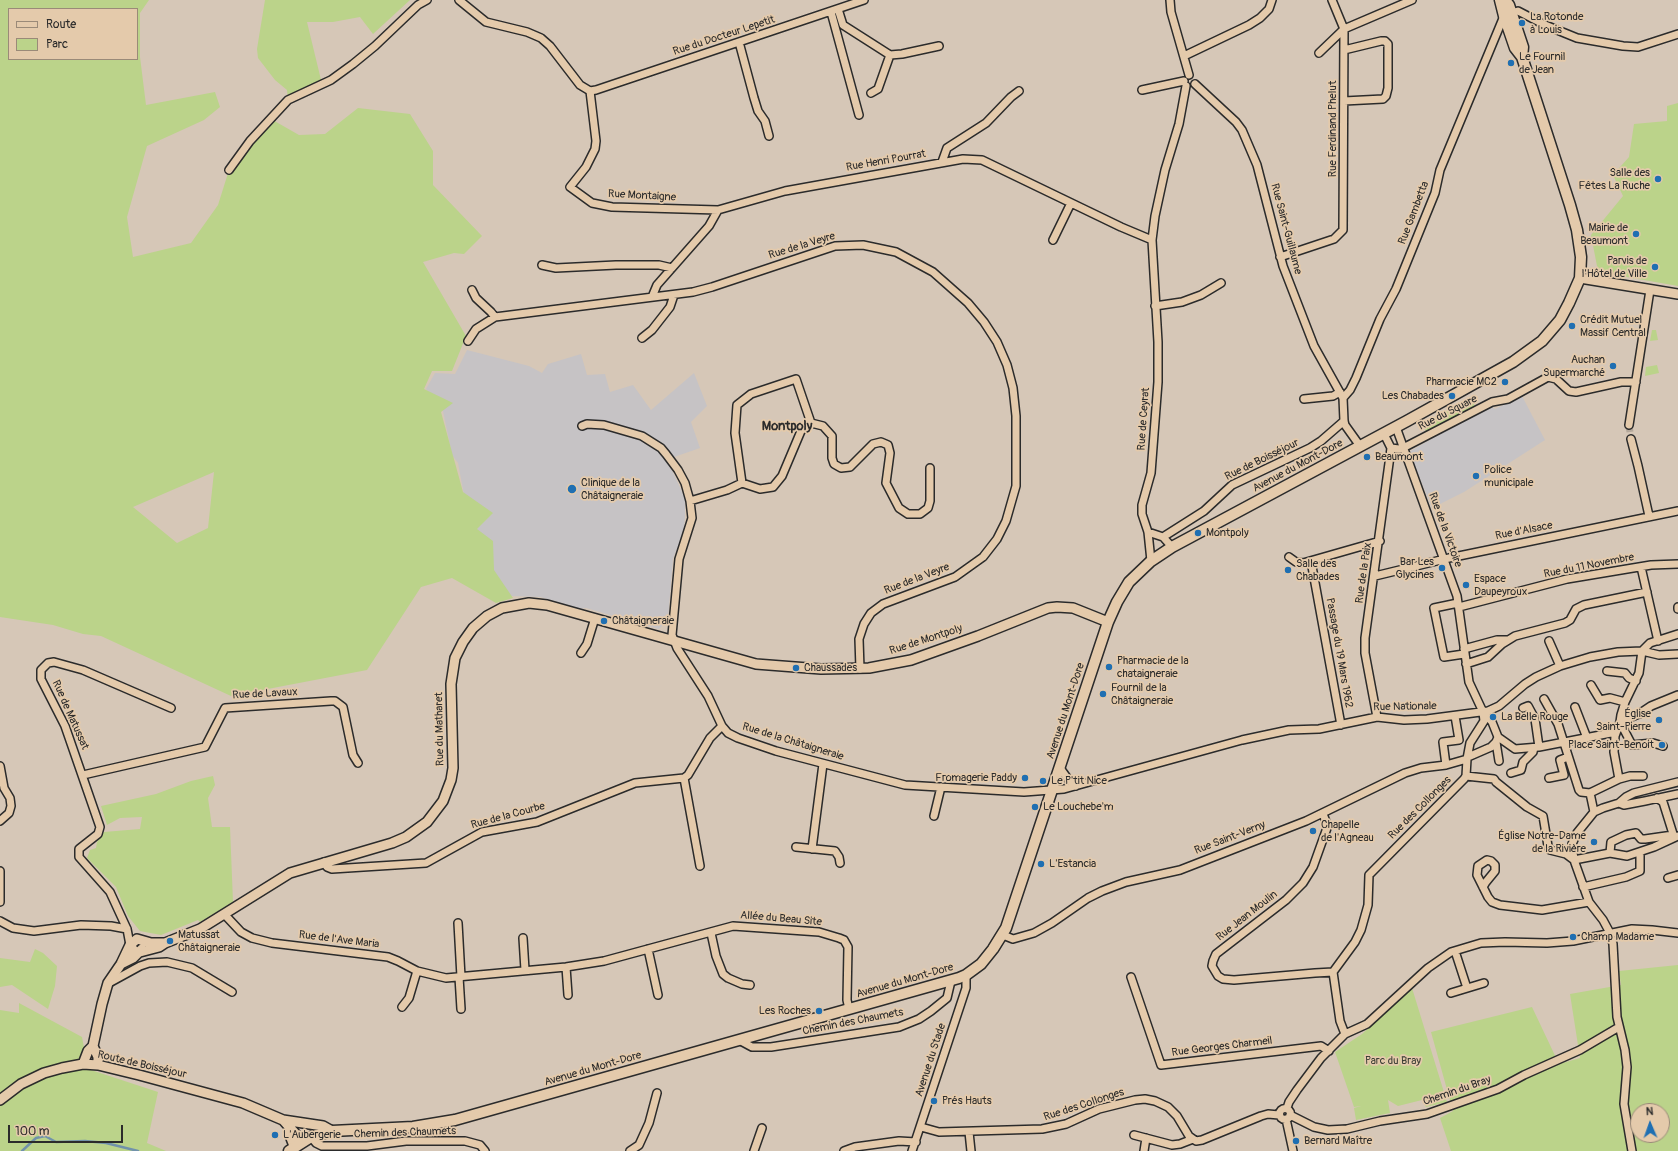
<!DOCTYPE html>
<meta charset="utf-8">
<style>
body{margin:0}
#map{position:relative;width:1678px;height:1151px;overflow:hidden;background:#d6c7b7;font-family:Pangolin,sans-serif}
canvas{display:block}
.legend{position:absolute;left:8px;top:8px;width:130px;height:52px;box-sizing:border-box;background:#e4caab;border:1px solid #9a8a78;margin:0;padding:5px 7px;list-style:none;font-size:12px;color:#2b2b2b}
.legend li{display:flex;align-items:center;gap:8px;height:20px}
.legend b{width:20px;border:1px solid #9a8a78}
.north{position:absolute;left:1630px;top:1103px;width:40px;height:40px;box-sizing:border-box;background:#e4caab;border:1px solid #9a8a78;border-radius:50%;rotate:358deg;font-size:11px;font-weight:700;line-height:16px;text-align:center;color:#2b2b2b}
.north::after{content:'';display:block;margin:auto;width:14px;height:18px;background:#1f6fb2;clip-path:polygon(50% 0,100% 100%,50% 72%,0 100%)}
.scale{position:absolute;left:8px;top:1125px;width:115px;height:18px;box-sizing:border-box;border:2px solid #2b2b2b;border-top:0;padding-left:5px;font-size:12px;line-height:14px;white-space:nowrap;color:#2b2b2b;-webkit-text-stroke:3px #e4caab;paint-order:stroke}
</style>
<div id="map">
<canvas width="1678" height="1151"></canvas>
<ul class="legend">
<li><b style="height:5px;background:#e4caab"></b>Route</li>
<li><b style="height:11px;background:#bbd38a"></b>Parc</li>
</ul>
<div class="north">N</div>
<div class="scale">100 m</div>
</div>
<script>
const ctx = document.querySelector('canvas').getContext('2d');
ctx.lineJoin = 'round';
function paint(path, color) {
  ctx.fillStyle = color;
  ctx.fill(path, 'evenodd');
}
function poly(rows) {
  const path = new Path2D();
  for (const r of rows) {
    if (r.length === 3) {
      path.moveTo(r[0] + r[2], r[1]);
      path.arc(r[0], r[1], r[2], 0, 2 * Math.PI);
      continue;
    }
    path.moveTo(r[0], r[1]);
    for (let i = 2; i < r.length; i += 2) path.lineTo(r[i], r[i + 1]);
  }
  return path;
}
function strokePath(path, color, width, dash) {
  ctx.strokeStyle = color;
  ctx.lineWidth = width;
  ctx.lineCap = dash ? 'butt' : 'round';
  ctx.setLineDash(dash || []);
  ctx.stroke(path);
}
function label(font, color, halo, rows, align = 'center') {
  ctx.font = font + ' Pangolin,sans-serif';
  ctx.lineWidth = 3.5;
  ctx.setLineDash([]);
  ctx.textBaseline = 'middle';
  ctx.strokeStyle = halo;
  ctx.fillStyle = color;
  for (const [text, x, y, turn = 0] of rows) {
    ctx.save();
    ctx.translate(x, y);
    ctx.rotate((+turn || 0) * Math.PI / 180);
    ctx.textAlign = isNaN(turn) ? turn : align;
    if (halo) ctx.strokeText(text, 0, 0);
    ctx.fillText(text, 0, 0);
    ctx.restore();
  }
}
paint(poly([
 [467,350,529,366,542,373,548,364,581,354,587,375,605,374,610,392,633,385,651,410,694,373,707,406,691,422,700,448,674,457,669,464,685,498,685,516,684,531,673,559,668,619,659,629,586,608,580,609,540,597,510,596,476,559,458,463,452,455,443,411,426,389,435,373,455,374],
 [1522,396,1545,440,1464,492,1432,508,1409,452,1489,405,1495,409]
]), '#c6c3c5');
paint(poly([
 [0,0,149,0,140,13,140,57,146,105,215,92,220,107,204,120,147,146,127,217,133,257,191,243,218,205,229,170,271,119,299,135,325,134,358,108,410,114,433,151,433,185,482,236,464,254,454,253,423,262,466,336,452,371,432,371,424,389,453,403,441,412,463,492,493,513,477,529,493,541,494,570,513,598,496,603,452,578,421,587,367,670,231,696,101,636,83,634,53,625,0,617],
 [9,9,137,9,137,59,9,59],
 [214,472,208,528,177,543,133,507],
 [265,0,410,0,373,34,360,17,333,22,307,22,322,84,288,100,287,90,275,80,258,58,257,49],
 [1678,103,1678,286,1604,273,1597,266,1591,235,1623,196,1613,175,1629,157,1634,124,1667,121,1667,106],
 [1652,330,1656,330,1658,340,1650,341],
 [1657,365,1659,373,1645,376,1646,367],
 [1470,398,1476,408,1427,435,1423,424],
 [213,776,215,785,208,798,212,827,230,827,233,902,200,922,198,920,161,935,140,931,128,916,116,887,87,858,90,850,96,848,97,842,104,832,140,829,142,817,120,818,107,825,101,806,156,794,191,781],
 [35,949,43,953,57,966,55,986,48,1009,12,985,0,987,0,958,30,962],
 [1678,965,1678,1151,1451,1151,1440,1118,1453,1111,1431,1032,1532,1007,1559,1064,1580,1058,1570,994,1621,985,1619,971],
 [1638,1111,1662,1111,1662,1135,1638,1135],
 [1412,988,1447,1102,1426,1107,1422,1100,1398,1106,1388,1100,1390,1113,1356,1120,1354,1108,1361,1106,1354,1107,1335,1052,1362,1034],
 [19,1003,82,1037,88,1069,158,1092,147,1143,166,1151,0,1151,0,1010,19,1013]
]), '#bbd38a');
strokePath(poly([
 [22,1151,36,1138,45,1136,56,1142,85,1141,106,1143,138,1151]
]), '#7192aa', 2.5);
strokePath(poly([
 [1629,425,1631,439]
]), '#b4a89b', 7, [7, 3.5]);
const street = poly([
 [459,0,486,22,527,32,541,38,550,46,580,85,590,91],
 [1170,0,1171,12,1189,75],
 [838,9,843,25,890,55,902,54,939,46],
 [831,12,859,115],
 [1511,13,1518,11,1545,25,1577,38,1623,46,1638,47,1678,34],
 [739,42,754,98,758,111,765,121,769,136],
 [1319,53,1344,29,1412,0],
 [1184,56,1249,25,1260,18,1269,9,1272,0],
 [1195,84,1236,122,1242,130,1257,165,1283,266,1314,346,1343,398,1344,421,1345,425,1360,446],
 [1142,90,1184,81],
 [590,91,596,90,864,0],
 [590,91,596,141,595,149,586,167,570,187,592,203,612,207,718,210],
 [871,93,878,89,890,55],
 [1344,101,1383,99,1386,96,1388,88,1388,44,1385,41,1381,41,1344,50],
 [942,162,947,148,986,123,1011,97,1019,91],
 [229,170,250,141,288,100,331,80,353,64,375,46,418,5,427,0],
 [1053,240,1071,203],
 [1280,257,1334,239,1343,230,1344,29,1332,0],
 [542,265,556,268,616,265,659,265,672,268],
 [472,290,476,298,491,312,495,317],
 [652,297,657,285,709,226,718,210,785,191,963,159,982,160,1121,227,1152,240],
 [1155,306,1182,302,1201,295,1221,283],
 [642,338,652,330,670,307,674,295],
 [468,341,476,329,495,317,693,292,712,287,835,246,863,245,896,252,933,272,968,303,984,322,997,342,1007,365,1013,388,1016,416,1016,486,1006,521,997,539,983,557,955,577,883,604,871,613,864,624,859,639,860,669],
 [1343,398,1350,390,1356,378,1380,319,1396,289,1435,193,1440,170,1504,16],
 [1304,399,1333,396,1340,392],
 [1629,425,1650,290],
 [582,426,587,424,604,425,642,436,661,448,666,454,678,470,685,483,690,501,692,518,679,559,672,635,677,648,708,696,722,726,728,733,738,738,776,751,905,785,1024,792,1064,789,1242,740,1289,730,1319,729,1377,717,1404,720,1427,719,1488,711,1499,706,1525,684,1536,677,1560,666,1590,657,1618,652,1642,651,1659,655,1678,654],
 [1631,439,1638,466,1649,516],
 [1391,448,1399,449,1403,448,1492,402,1508,399,1548,377,1556,379,1569,391,1576,392,1621,382,1636,382],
 [742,483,735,433,737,405,751,394,796,379,811,423],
 [690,501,727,490,742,483,760,489,773,487,782,476,801,431,811,423,823,426,832,436,832,458,834,464,841,468,850,467,873,444,881,442,888,445,890,453,886,483,899,508,908,514,920,514,928,508,930,501,930,468],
 [1148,532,1163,537,1172,547],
 [1163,537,1204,511,1232,485,1310,448,1321,441,1344,421],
 [1289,557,1296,562,1303,563,1380,541],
 [1151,561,1148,532,1142,514,1142,505,1151,473,1158,382,1158,342,1152,240,1155,216,1165,170,1179,124,1186,86],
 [1311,561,1341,725],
 [1641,567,1658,641],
 [1375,576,1449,558,1678,511],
 [1458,603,1434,608,1444,657,1464,654],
 [1459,607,1567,579,1651,565,1678,564],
 [1678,607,1678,609],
 [1549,641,1560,666],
 [1464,649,1497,640,1508,640],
 [581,653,587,644,595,618],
 [1466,664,1488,657,1502,644,1515,636,1565,623,1570,620,1576,609,1584,605,1647,592],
 [1607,671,1625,673,1629,678,1636,681],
 [1591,685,1600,700,1610,698,1625,702],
 [1544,699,1558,724,1579,790,1581,792,1590,793],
 [1575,707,1587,738],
 [1523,708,1528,706,1535,719,1539,747],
 [1483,712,1492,722,1498,737,1515,749,1539,747,1616,732],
 [1377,717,1365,653,1365,638,1390,456,1391,448,1384,434],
 [1620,722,1639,714,1651,706,1678,695],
 [1620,722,1632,745,1653,743,1663,746],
 [1496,742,1499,761],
 [1468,757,1491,747,1496,742,1498,737],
 [1446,765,1443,742,1459,740,1455,716],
 [0,766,4,788,10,798,11,806,9,813,0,821],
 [1060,768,1068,779,1076,786],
 [1511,773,1521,770,1523,762,1533,752,1534,748],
 [83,775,205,747,225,708,331,701,335,701,343,707,353,755,358,763],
 [1466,776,1494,779,1496,782,1527,807,1543,816,1548,846,1550,850,1566,854,1574,860],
 [684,778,700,866],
 [1549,778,1564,775,1560,760,1568,757],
 [1619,779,1630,776,1643,776],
 [1657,798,1663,802,1674,837],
 [1619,803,1626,797,1634,793,1678,782],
 [1594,812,1590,793,1619,779,1614,752,1615,736,1620,722,1621,715,1625,702,1639,673,1642,651,1650,643,1678,634],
 [1323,814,1327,824,1327,828,1313,867,1303,883,1286,900,1216,954,1213,961,1212,966,1218,976,1223,979,1234,980,1315,973,1333,972],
 [934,816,941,787],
 [796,847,835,851,839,857,840,863],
 [812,849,823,764],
 [1610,853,1611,842,1626,835,1636,833,1641,839,1645,839,1673,835],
 [1574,860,1610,853,1627,856,1654,847,1678,836],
 [324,862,327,867,332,869,426,863,482,832,537,822,635,783,684,778,688,775,710,738,722,726],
 [0,871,0,902],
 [1668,878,1678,875],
 [1483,887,1486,882,1495,871,1495,865,1491,861,1487,860,1478,866,1477,875,1488,897,1492,902,1500,905,1542,910,1589,902],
 [1583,887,1626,877,1640,871,1640,852],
 [225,915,241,932,252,938,272,943,388,957,398,961,417,971,409,998,402,1007],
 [0,921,13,928,34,931,81,925,111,926,127,929],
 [458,923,461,977],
 [711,933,716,956,723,974,728,978,742,984,750,985],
 [1003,935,1013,939,1034,933,1052,923,1088,898,1102,891,1126,882,1180,870,1306,821,1405,773,1421,768,1446,765,1467,759],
 [523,938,525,970],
 [130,945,127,929,110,892,79,857,79,849,98,834,100,827,65,726,41,679,41,670,48,663,54,662,83,670,171,708],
 [648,949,658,995],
 [1455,951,1467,988],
 [566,967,568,995],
 [417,971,446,978,566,967,604,961,733,926,819,932,839,938,844,940,848,947,847,1000,849,1009],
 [459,977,461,1009],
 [1131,977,1161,1065,1321,1046,1329,1051],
 [109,983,140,966,149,963,167,962,192,968,232,992],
 [1451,993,1484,983],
 [1345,1034,1340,1021,1333,972,1355,942,1361,930,1368,905,1369,875,1464,779,1466,776,1467,759,1470,743,1484,721,1483,712,1469,682,1457,596,1396,427],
 [739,1040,752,1047,771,1047,899,1027,919,1019,931,1011,947,998,951,981],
 [1287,1108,1289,1102,1297,1090,1321,1058,1345,1034,1367,1024,1428,968,1451,952,1481,943,1505,942,1547,943,1573,941,1632,929,1652,930,1678,933],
 [1285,1114,5.5],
 [1290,1115,1314,1127,1328,1130,1347,1129,1380,1121,1427,1114,1498,1089,1524,1075,1580,1050,1619,1027],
 [1286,1119,1293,1151],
 [921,1127,939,1132,1042,1129,1066,1124,1099,1109,1135,1100,1145,1099,1155,1101,1168,1107,1177,1116,1189,1136,1196,1141,1202,1140,1261,1116,1268,1114,1279,1115],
 [969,1132,971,1151],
 [1134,1135,1172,1145,1180,1144,1193,1139],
 [311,1137,316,1143,322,1146,367,1146,406,1141,465,1141,480,1145,485,1151],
 [630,1151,639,1145,649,1123,657,1093],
 [754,1151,762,1128],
 [844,1151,855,1147,899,1141,916,1142],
 [912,1151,966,988,966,975],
 [1144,1151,1146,1138],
 [1632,1151,1624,1104,1627,1067,1625,1050,1617,1017,1613,944,1610,933,1603,920,1589,902,1574,860,1572,844,1577,833,1594,812,1603,808,1619,803,1624,805,1645,801,1678,794]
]);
const secondary = poly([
 [1580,278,1678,294],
 [130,947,136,952,140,952,159,947,165,943,200,929,290,873,392,843,406,837,427,822,443,801,451,780,453,768,451,684,455,658,463,642,473,628,487,616,502,608,529,603,547,605,756,664,821,669,869,668,911,660,978,636,1048,608,1057,607,1073,608,1108,622],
 [121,964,133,958,142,949],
 [93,1046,98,1057,98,1065],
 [83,1064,88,1051,93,1046,102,1004,108,983,121,964,130,945,137,939,151,943,164,943],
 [0,1100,21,1084,44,1073,62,1068,83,1064,98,1065,139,1075,243,1103,283,1120,323,1126,332,1131],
 [283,1120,302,1141],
 [290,1127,289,1133,294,1146]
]);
const primary = poly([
 [1505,0,1509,5,1523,47,1522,57],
 [289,1151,311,1137,332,1131,413,1127,455,1120,959,978,966,975,981,964,993,949,1006,928,1108,622,1117,602,1129,582,1151,561,1172,547,1407,421,1513,362,1542,341,1560,320,1569,303,1580,278,1581,257,1577,230,1570,205,1522,57,1515,48,1504,16,1500,0]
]);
strokePath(street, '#2b2b2b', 10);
strokePath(secondary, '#2b2b2b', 12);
strokePath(primary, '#2b2b2b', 13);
strokePath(street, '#e4caab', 7);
strokePath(secondary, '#e4caab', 9);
strokePath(primary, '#e4caab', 10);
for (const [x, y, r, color] of [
 [1522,23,4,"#1f6fb2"],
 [1511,63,4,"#1f6fb2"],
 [1658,179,4,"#1f6fb2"],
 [1636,234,4,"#1f6fb2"],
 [1655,267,4,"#1f6fb2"],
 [1572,326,4,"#1f6fb2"],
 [1613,366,4,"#1f6fb2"],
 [1505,382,4,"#1f6fb2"],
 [1452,396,4,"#1f6fb2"],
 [1367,457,4,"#1f6fb2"],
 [1476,476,4,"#1f6fb2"],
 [572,489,5,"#1f6fb2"],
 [1198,533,4,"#1f6fb2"],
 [1442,568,4,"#1f6fb2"],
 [1288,570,4,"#1f6fb2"],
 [1466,585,4,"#1f6fb2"],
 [604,621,4,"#1f6fb2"],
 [1109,667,4,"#1f6fb2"],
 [796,668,4,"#1f6fb2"],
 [1103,694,4,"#1f6fb2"],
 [1493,717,4,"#1f6fb2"],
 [1659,720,4,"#1f6fb2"],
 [1662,745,4,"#1f6fb2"],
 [1025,778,4,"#1f6fb2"],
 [1043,781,4,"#1f6fb2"],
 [1035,807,4,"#1f6fb2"],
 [1313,831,4,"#1f6fb2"],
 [1594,842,4,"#1f6fb2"],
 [1041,864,4,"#1f6fb2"],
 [1573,937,4,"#1f6fb2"],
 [170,941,4,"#1f6fb2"],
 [819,1011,4,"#1f6fb2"],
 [934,1101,4,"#1f6fb2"],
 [275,1135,4,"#1f6fb2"],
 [1296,1141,4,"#1f6fb2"]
]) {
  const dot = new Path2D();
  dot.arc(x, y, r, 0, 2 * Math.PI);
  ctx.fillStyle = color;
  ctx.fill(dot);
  strokePath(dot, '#e4caab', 1.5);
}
label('11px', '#2b2b2b', '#e4caab', [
 ["La Rotonde",1530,17],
 ["à Louis",1530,30],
 ["Le Fournil",1519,57],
 ["de Jean",1519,70],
 ["Salle des",1650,173,"right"],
 ["Fêtes La Ruche",1650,186,"right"],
 ["Mairie de",1628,228,"right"],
 ["Beaumont",1628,241,"right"],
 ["Parvis de",1647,261,"right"],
 ["l'Hôtel de Ville",1647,274,"right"],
 ["Crédit Mutuel",1580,320],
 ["Massif Central",1580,333],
 ["Auchan",1605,360,"right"],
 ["Supermarché",1605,373,"right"],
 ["Pharmacie MC2",1497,382,"right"],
 ["Les Chabades",1444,396,"right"],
 ["Beaumont",1375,457],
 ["Police",1484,470],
 ["municipale",1484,483],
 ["Clinique de la",581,483],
 ["Châtaigneraie",581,496],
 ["Montpoly",1206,533],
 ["Bar Les",1434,562,"right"],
 ["Glycines",1434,575,"right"],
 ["Salle des",1296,564],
 ["Chabades",1296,577],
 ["Espace",1474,579],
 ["Daupeyroux",1474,592],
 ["Châtaigneraie",612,621],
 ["Pharmacie de la",1117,661],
 ["chataigneraie",1117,674],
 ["Chaussades",804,668],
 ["Fournil de la",1111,688],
 ["Châtaigneraie",1111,701],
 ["Église",1651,714,"right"],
 ["Saint-Pierre",1651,727,"right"],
 ["La Belle Rouge",1501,717],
 ["Place Saint-Benoit",1654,745,"right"],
 ["Fromagerie Paddy",1017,778,"right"],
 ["Le P'tit Nice",1051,781],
 ["Le Louchebe'm",1043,807],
 ["Chapelle",1321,825],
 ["de l'Agneau",1321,838],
 ["Église Notre-Dame",1586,836,"right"],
 ["de la Rivière",1586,849,"right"],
 ["L'Estancia",1049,864],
 ["Matussat",178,935],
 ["Châtaigneraie",178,948],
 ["Champ Madame",1581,937],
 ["Les Roches",811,1011,"right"],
 ["Prés Hauts",942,1101],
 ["L'Aubergerie",283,1135],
 ["Bernard Maître",1304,1141]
], 'left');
label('11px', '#2b2b2b', '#e4caab', [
 ["Rue du Docteur Lepetit",724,36,-18],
 ["Rue Ferdinand Phelut",1333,129,-90],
 ["Rue Henri Pourrat",886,161,-10],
 ["Rue Montaigne",642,196,3],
 ["Rue Gambetta",1414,213,-69],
 ["Rue Saint-Guillaume",1286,229,75],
 ["Rue de la Veyre",802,246,-17],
 ["Rue du Square",1448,413,-27],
 ["Rue de Ceyrat",1144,419,-86],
 ["Rue de Boisséjour",1262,460,-26],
 ["Avenue du Mont-Dore",1298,466,-28],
 ["Rue de la Victoire",1445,530,70],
 ["Rue d'Alsace",1524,531,-11],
 ["Rue du 11 Novembre",1589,566,-11],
 ["Rue de la Paix",1364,573,-82],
 ["Rue de la Veyre",917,579,-21],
 ["Rue de Montpoly",926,640,-18],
 ["Passage du 19 Mars 1962",1339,653,80],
 ["Rue de Lavaux",265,694,-3],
 ["Rue Nationale",1405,707,-1],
 ["Avenue du Mont-Dore",1066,711,-72],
 ["Rue de Matussat",70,715,66],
 ["Rue du Matharet",440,729,-91],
 ["Rue de la Châtaigneraie",793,742,17],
 ["Rue des Collonges",1420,808,-45],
 ["Rue de la Courbe",508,816,-15],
 ["Rue Saint-Verny",1230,838,-21],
 ["Rue Jean Moulin",1247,916,-38],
 ["Allée du Beau Site",781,919,5],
 ["Rue de l'Ave Maria",339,940,7],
 ["Avenue du Mont-Dore",905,981,-16],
 ["Chemin des Chaumets",853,1022,-11],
 ["Rue Georges Charmeil",1222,1047,-7],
 ["Avenue du Stade",931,1060,-72],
 ["Route de Boisséjour",142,1065,13],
 ["Avenue du Mont-Dore",593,1069,-16],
 ["Chemin du Bray",1457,1091,-19],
 ["Rue des Collonges",1084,1105,-18],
 ["Chemin des Chaumets",405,1133,-2]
]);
label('11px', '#393c34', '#e4caab', [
 ["Parc du Bray",1393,1061]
]);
label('bold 13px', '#2b2b2b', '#e4caab', [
 ["Montpoly",787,427]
]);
</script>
